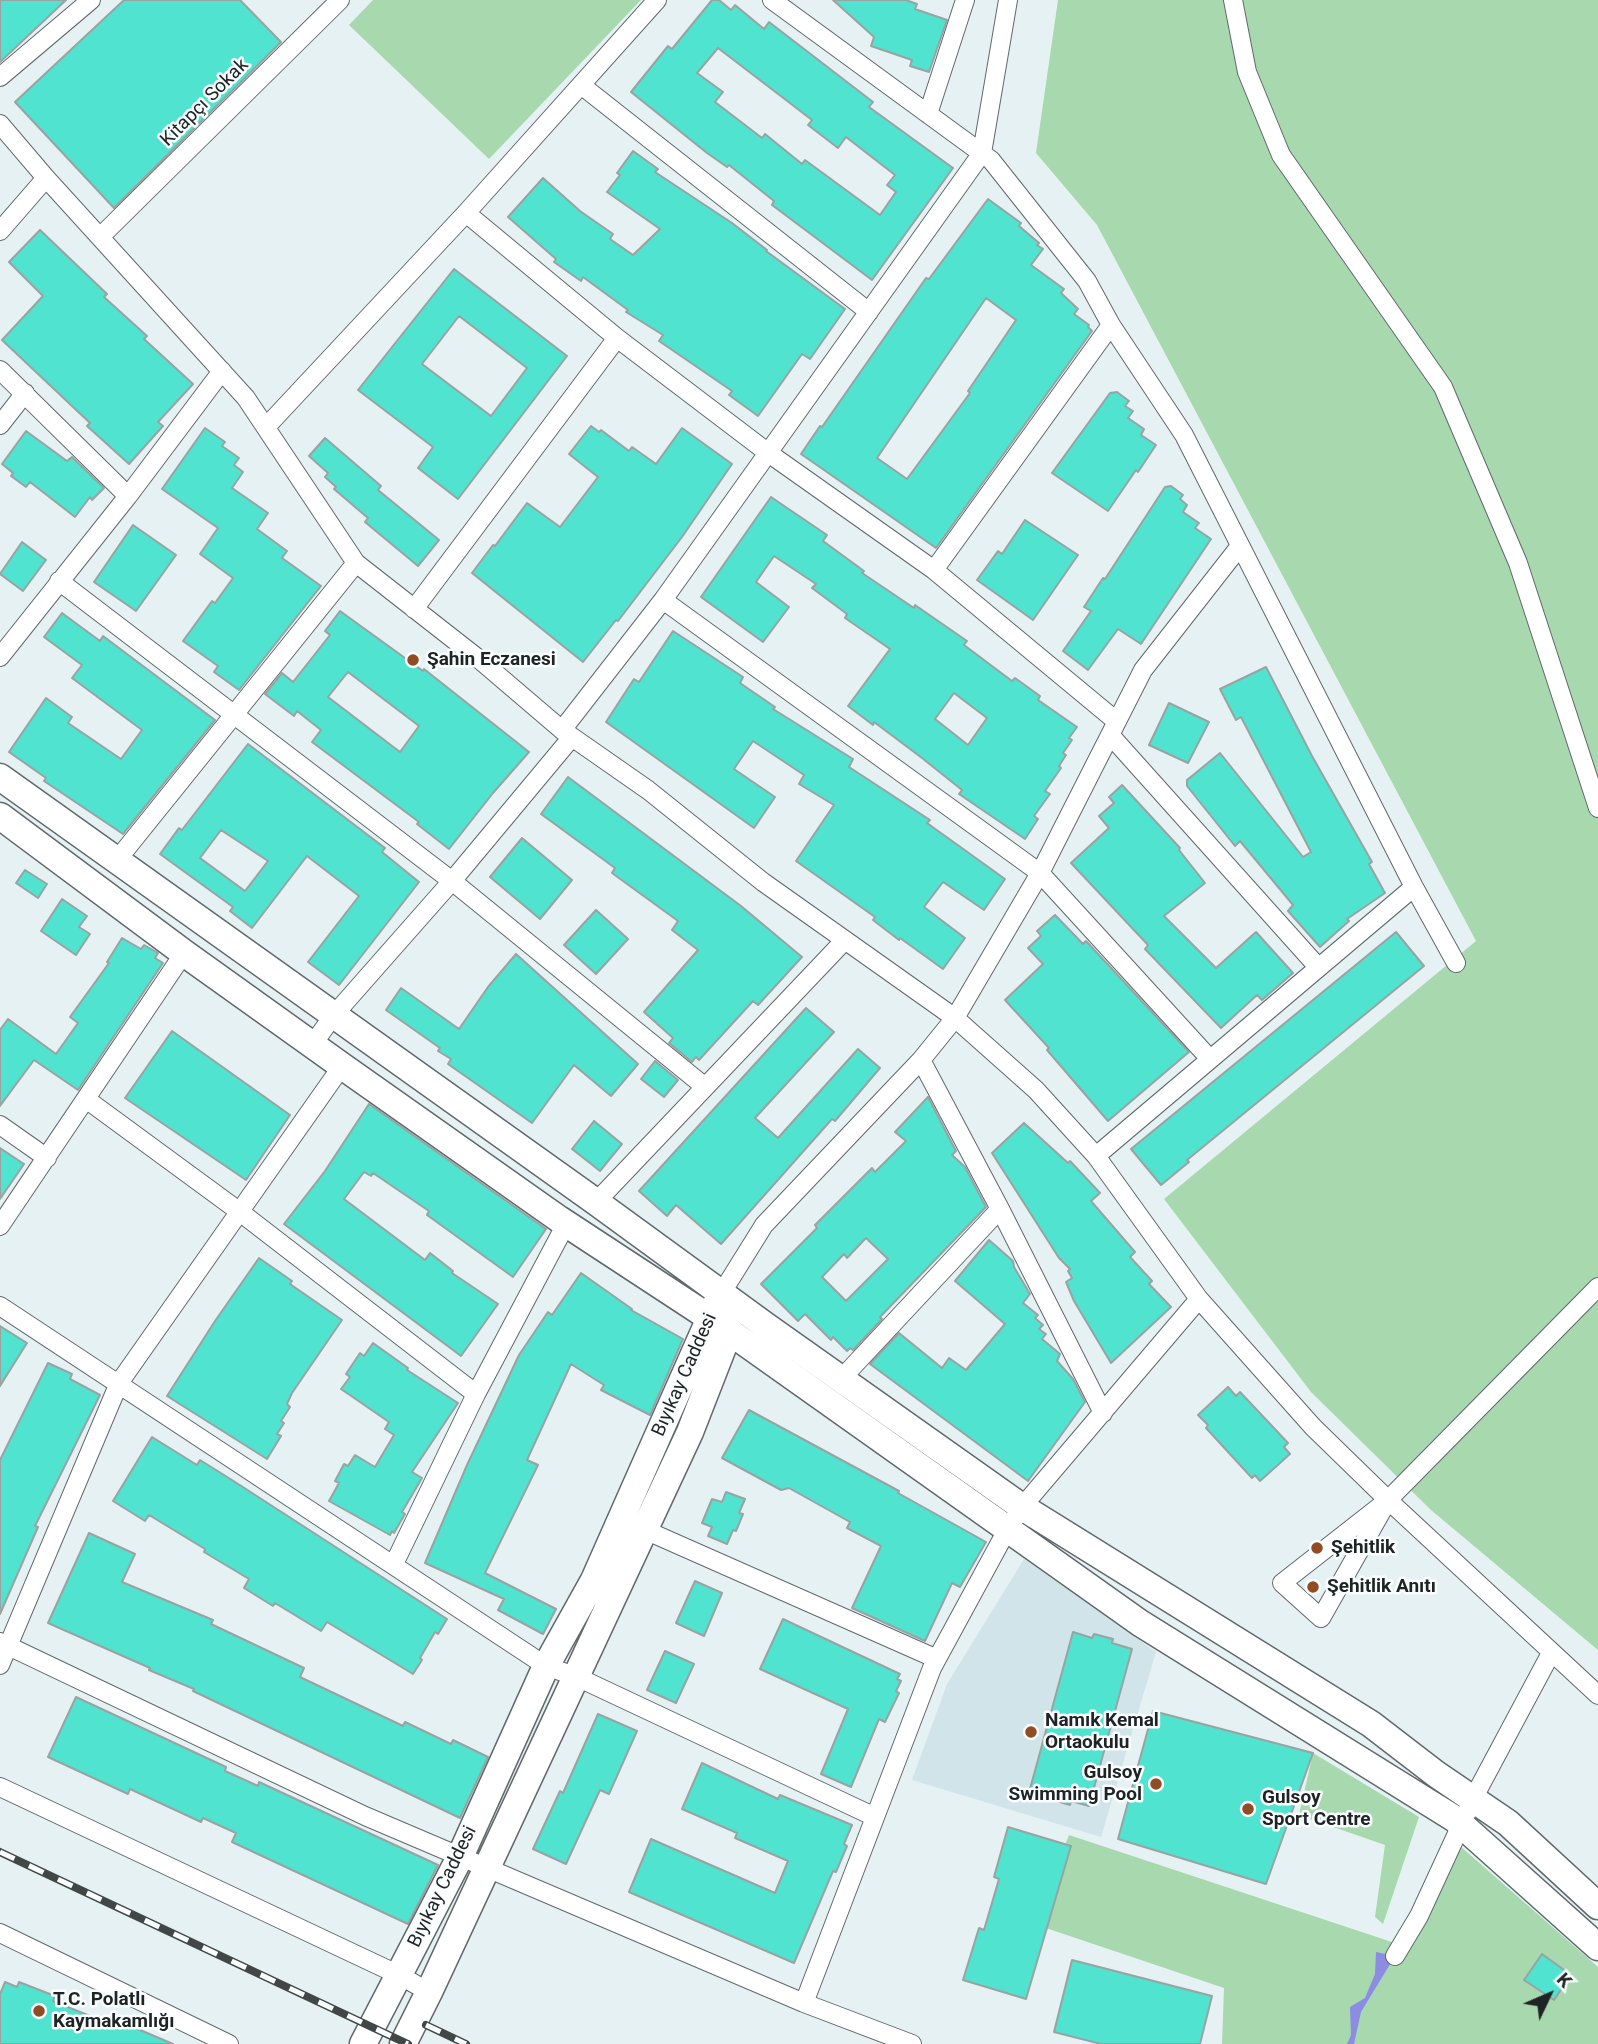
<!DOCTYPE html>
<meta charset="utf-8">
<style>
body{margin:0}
#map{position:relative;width:1598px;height:2044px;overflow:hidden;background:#e6f1f4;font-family:Roboto,sans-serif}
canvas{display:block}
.north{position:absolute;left:1514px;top:1960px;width:70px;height:70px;-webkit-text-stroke:5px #f9fdfe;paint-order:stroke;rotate:46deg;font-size:19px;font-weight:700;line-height:28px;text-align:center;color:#1f2324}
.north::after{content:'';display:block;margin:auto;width:24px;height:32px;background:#1f2324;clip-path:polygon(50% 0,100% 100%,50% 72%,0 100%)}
</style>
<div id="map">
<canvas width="1598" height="2044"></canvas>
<div class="north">K</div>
</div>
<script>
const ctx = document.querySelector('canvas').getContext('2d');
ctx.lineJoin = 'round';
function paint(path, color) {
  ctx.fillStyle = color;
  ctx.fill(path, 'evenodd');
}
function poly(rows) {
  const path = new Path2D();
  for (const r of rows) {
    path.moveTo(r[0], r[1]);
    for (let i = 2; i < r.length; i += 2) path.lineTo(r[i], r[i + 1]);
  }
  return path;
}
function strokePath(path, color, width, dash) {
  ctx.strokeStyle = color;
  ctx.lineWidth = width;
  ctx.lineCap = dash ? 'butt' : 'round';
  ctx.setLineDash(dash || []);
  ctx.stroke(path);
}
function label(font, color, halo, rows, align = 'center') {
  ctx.font = font + ' Roboto,sans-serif';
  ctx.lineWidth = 5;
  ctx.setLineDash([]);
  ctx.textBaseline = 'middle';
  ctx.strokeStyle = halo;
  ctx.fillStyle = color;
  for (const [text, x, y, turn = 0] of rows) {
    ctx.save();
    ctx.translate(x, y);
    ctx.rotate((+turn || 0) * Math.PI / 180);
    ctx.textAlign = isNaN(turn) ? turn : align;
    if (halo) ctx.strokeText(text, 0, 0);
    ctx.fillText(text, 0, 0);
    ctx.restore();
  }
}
paint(poly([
 [1024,1559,1156,1652,1101,1837,912,1780,947,1684]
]), '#d0e4e9');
paint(poly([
 [373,0,641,0,489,159,349,25],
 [1058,0,1598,0,1598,1650,1431,1510,1311,1392,1164,1199,1476,941,1097,225,1036,153],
 [1313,1753,1419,1817,1383,1924,1375,1917,1385,1845,1299,1815],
 [1069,1835,1398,1944,1414,1944,1460,1846,1598,1967,1598,2044,1222,2044,1224,1988,1034,1924]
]), '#a7d8ae');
paint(poly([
 [1376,1952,1395,1956,1361,2012,1354,2044,1347,2044,1351,2035,1350,2007,1365,1998,1375,1974]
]), '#8c8ce3');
const building = poly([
 [0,0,66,0,0,62,0,0],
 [124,0,240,0,281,42,114,208,15,102,124,0],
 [712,0,719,0,731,10,735,5,764,29,769,22,873,102,869,107,953,168,872,280,772,205,774,201,729,165,727,167,707,153,631,92,668,46,672,49,712,0],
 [718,48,812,120,808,125,838,148,846,137,895,175,887,185,896,192,880,215,805,160,802,164,765,134,762,138,715,102,723,92,697,73,718,48],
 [833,0,906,0,917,4,915,9,947,20,929,72,910,66,912,60,871,46,874,37,833,0],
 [633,151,658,169,655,172,732,223,767,250,766,251,845,309,810,359,802,354,758,416,729,395,732,391,659,341,663,335,626,312,628,310,583,277,581,281,554,262,556,259,508,217,543,178,580,211,613,234,610,239,633,255,660,229,607,192,620,175,617,173,633,151],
 [988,199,1021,223,1019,226,1039,243,1037,245,1043,249,1031,265,1064,289,1061,293,1078,309,1074,314,1089,325,1088,327,1092,331,936,548,801,454,820,426,822,427,926,278,929,279,988,199],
 [986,298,1016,320,968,391,970,393,907,479,877,458,986,298],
 [40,230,107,294,104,297,147,336,144,339,193,384,158,422,163,426,129,464,87,426,90,423,2,340,43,296,9,262,40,230],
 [454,269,567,356,458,499,418,468,433,447,358,390,454,269],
 [459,316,527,368,491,416,422,364,459,316],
 [1117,392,1129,401,1125,406,1133,411,1128,418,1144,429,1141,435,1156,445,1138,472,1136,470,1108,511,1052,473,1110,393,1117,392],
 [591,426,599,432,601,430,629,451,632,447,656,464,682,428,732,464,682,537,618,621,616,620,583,662,472,573,493,545,495,546,527,503,560,527,598,477,569,454,591,426],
 [205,428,225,442,222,446,239,458,234,465,243,472,232,488,268,513,257,529,287,551,282,558,321,586,239,690,214,672,218,666,183,641,212,601,215,603,233,578,200,554,218,528,162,489,205,428],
 [26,431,67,461,72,457,104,488,92,500,90,497,75,517,30,482,26,487,11,476,13,473,2,464,26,431],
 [325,438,381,486,378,490,439,540,418,566,365,522,368,518,334,489,336,487,325,477,328,473,309,456,325,438],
 [1171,486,1183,495,1180,499,1187,505,1183,512,1199,523,1195,528,1211,539,1141,644,1118,629,1088,670,1063,651,1091,611,1084,607,1103,578,1105,579,1165,487,1171,486],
 [771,497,827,535,823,541,864,571,862,573,914,608,915,605,967,641,964,645,1012,681,1015,678,1040,696,1038,700,1077,727,1069,738,1072,740,1063,753,1066,755,1059,766,1061,768,1045,791,1050,794,1034,816,1038,819,1025,839,959,794,962,790,922,758,874,722,873,725,848,706,890,649,845,618,847,614,812,588,816,584,774,556,756,582,789,607,763,642,701,597,771,497],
 [954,693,987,718,968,745,935,719,954,693],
 [1025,520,1078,555,1033,620,977,580,998,551,1002,554,1025,520],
 [133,525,176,555,136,611,94,582,133,525],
 [22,542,46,560,23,591,0,574,22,542],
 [340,611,423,671,424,669,529,752,493,793,449,849,417,824,419,822,312,742,321,730,297,711,294,716,265,694,282,673,293,682,330,635,325,631,340,611],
 [348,672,419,726,400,752,328,697,348,672],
 [62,613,100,641,103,636,215,720,123,834,44,781,46,778,9,752,46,698,72,717,68,723,121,759,142,730,72,678,82,665,44,637,62,613],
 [673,631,743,677,740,683,775,707,773,709,853,759,849,767,930,820,927,823,1005,879,984,910,943,882,924,907,965,938,943,969,900,938,899,940,873,920,875,917,796,861,834,805,799,784,804,775,753,741,734,769,775,797,754,828,606,722,634,679,639,682,673,631],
 [1266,667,1312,756,1372,862,1369,864,1385,893,1347,919,1349,921,1320,947,1288,911,1293,905,1240,841,1235,846,1187,786,1187,780,1220,753,1303,857,1311,852,1241,717,1236,720,1220,689,1266,667],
 [1169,703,1209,722,1188,763,1149,745,1169,703],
 [248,744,385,848,382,852,419,882,339,985,308,962,359,896,307,856,252,928,230,911,233,907,160,854,179,828,182,830,248,744],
 [221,830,268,861,245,891,200,858,221,830],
 [568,777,741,906,802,957,758,1005,753,1001,699,1060,696,1057,692,1062,669,1043,673,1038,644,1012,698,950,672,930,678,921,612,873,615,868,541,814,568,777],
 [1122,785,1180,848,1179,850,1205,883,1164,916,1216,968,1256,932,1293,973,1262,1000,1257,995,1221,1028,1145,949,1148,945,1071,863,1109,828,1099,816,1114,803,1109,797,1122,785],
 [522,838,572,880,540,919,490,877,522,838],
 [25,870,47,884,38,898,16,883,25,870],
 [62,899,87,916,79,927,90,934,76,955,41,931,62,899],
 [596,910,628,939,596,974,564,945,596,910],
 [1055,915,1083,944,1086,941,1189,1052,1108,1121,1047,1050,1049,1048,1005,1000,1043,964,1028,948,1041,936,1037,931,1055,915],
 [1396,932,1424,966,1187,1160,1189,1162,1161,1185,1131,1149,1396,932],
 [122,938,141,949,144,945,158,953,155,958,163,963,78,1090,34,1060,0,1106,0,1030,8,1019,56,1054,78,1023,70,1017,109,963,107,962,122,938],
 [516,954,638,1064,611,1096,574,1065,532,1123,448,1064,451,1059,438,1051,440,1048,386,1010,401,988,459,1029,488,987,516,954],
 [806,1008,834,1032,755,1118,778,1138,858,1049,880,1068,835,1121,832,1119,721,1244,676,1205,667,1216,639,1191,806,1008],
 [172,1031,290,1115,246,1180,125,1098,172,1031],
 [655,1061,678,1080,664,1097,641,1079,655,1061],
 [928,1097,956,1151,952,1155,965,1167,986,1207,880,1317,882,1319,853,1350,850,1348,847,1351,833,1337,831,1340,805,1314,798,1321,761,1284,817,1228,815,1225,872,1168,875,1172,906,1141,895,1132,928,1097],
 [866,1238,888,1259,846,1301,822,1277,844,1254,847,1258,866,1238],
 [369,1104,546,1229,513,1277,427,1215,429,1211,373,1173,371,1176,364,1172,344,1199,425,1260,430,1253,453,1271,452,1273,498,1304,461,1356,284,1224,325,1171,369,1104],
 [594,1121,622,1144,600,1171,572,1149,594,1121],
 [1024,1123,1068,1163,1070,1161,1100,1193,1091,1201,1135,1252,1130,1257,1152,1281,1149,1284,1171,1307,1111,1363,1074,1301,1066,1282,1072,1278,1068,1271,1070,1269,1059,1258,992,1153,1024,1123],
 [0,1148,24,1164,0,1199,0,1148],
 [989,1240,1013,1261,1014,1267,1030,1294,1023,1303,1038,1315,1035,1318,1043,1325,1039,1329,1046,1334,1042,1339,1060,1354,1057,1361,1073,1379,1085,1402,1028,1481,870,1364,899,1333,942,1368,949,1358,966,1370,1005,1324,955,1281,989,1240],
 [259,1258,292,1281,290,1284,342,1320,292,1393,287,1404,290,1407,281,1421,284,1423,277,1434,281,1436,267,1459,167,1396,215,1321,259,1258],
 [581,1273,632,1309,631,1310,683,1339,650,1415,601,1390,604,1385,571,1364,527,1460,538,1465,485,1573,556,1609,543,1634,498,1610,504,1599,425,1563,467,1465,519,1355,548,1312,552,1315,581,1273],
 [0,1326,27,1343,0,1386,0,1326],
 [373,1343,408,1368,407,1370,458,1403,412,1472,422,1478,402,1512,405,1514,394,1533,392,1531,390,1535,329,1501,339,1483,335,1481,344,1464,348,1466,355,1455,375,1467,394,1435,385,1429,389,1422,341,1389,350,1377,346,1374,360,1353,364,1356,373,1343],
 [48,1363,72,1374,70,1379,100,1395,35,1526,38,1527,0,1614,0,1460,48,1363],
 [1228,1387,1236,1396,1240,1392,1288,1443,1284,1447,1290,1454,1260,1481,1255,1475,1252,1478,1206,1428,1208,1425,1198,1415,1228,1387],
 [749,1410,899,1491,898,1493,986,1542,960,1587,952,1583,925,1641,852,1608,881,1546,847,1528,850,1522,789,1488,781,1490,722,1458,749,1410],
 [152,1437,197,1465,200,1460,232,1480,447,1619,438,1634,435,1632,420,1658,422,1660,413,1674,327,1622,321,1631,275,1603,273,1606,244,1588,249,1579,204,1552,205,1549,149,1515,145,1521,113,1501,152,1437],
 [726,1492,745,1499,739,1513,743,1514,736,1531,733,1530,727,1544,708,1536,712,1527,702,1523,712,1499,722,1502,726,1492],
 [89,1533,135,1554,122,1582,213,1620,211,1624,304,1668,300,1677,403,1726,405,1722,451,1744,453,1740,488,1757,460,1818,193,1691,194,1689,149,1670,150,1668,48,1623,89,1533],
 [695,1581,722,1593,704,1636,676,1623,695,1581],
 [783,1619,900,1674,897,1679,901,1681,896,1691,899,1693,885,1722,879,1719,851,1787,821,1774,848,1709,760,1669,783,1619],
 [1073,1632,1092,1638,1094,1634,1113,1639,1112,1643,1132,1649,1089,1806,1071,1801,1070,1805,1050,1799,1051,1795,1030,1789,1073,1632],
 [665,1651,694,1664,676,1703,647,1690,665,1651],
 [76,1697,226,1767,225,1771,258,1786,259,1782,438,1865,408,1924,232,1842,236,1833,203,1818,201,1822,130,1789,128,1794,48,1757,76,1697],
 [1153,1711,1313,1753,1266,1884,1118,1839,1153,1711],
 [598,1714,637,1731,609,1794,600,1790,566,1864,533,1849,560,1791,563,1793,598,1714],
 [702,1763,778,1799,780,1795,852,1825,844,1844,847,1846,836,1872,833,1871,794,1963,629,1892,651,1839,775,1893,788,1861,735,1838,737,1833,682,1809,702,1763],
 [1008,1827,1071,1846,1026,1999,963,1980,979,1928,984,1930,999,1879,994,1877,1008,1827],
 [1542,1954,1571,1975,1554,2000,1524,1980,1542,1954],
 [1072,1960,1212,1996,1200,2044,1101,2044,1054,2032,1072,1960],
 [5,1982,17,1987,19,1982,55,1996,53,2001,117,2027,119,2021,173,2044,0,2044,0,1994,5,1982]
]);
paint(building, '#50e3cf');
strokePath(building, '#99a3a1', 2);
const street = poly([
 [772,0,991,160,1087,281,1111,325,1184,435,1414,887,1456,963],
 [1233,0,1247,72,1281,155,1443,387,1518,563,1598,808],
 [0,77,91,0],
 [581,85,869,312],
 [928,114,965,0],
 [0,124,46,178,246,398,356,563,480,660,562,730,648,790,763,882,955,1018,1036,1090,1096,1156,1199,1299,1313,1427,1388,1500,1598,1695],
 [466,213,617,338,767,452,934,570,1115,720],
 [0,231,46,178],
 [100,237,340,0],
 [0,370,128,496],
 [0,425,25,393],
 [266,427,466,213,657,0],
 [934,570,1111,325],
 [59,581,452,881,704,1086],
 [663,600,1040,873,1210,1059],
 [414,609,617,338],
 [0,657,128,496,222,371],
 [562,730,663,600,982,153,1008,0],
 [1111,736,1318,967],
 [117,860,356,563],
 [313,1044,333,1016,452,881,572,737],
 [921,1060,1000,1209,1103,1413],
 [86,1099,240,1212,476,1394],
 [0,1125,47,1158],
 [1096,1156,1414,887],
 [596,1202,845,940],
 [0,1226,184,953],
 [721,1294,764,1225,921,1060,955,1018,1040,873,1143,670,1240,546],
 [0,1306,546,1666,577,1677,875,1817],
 [842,1378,1000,1209],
 [1388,1500,1321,1618,1282,1583,1388,1500,1598,1287],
 [645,1530,937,1659],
 [394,1564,476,1394,566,1224],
 [0,1642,365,1816,804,2003,912,2044],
 [0,1665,119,1383,342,1066],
 [0,1787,399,1975,429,1992],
 [0,1933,229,2044],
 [1395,1956,1419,1916,1473,1799,1551,1653],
 [804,2003,932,1668,1007,1530,1022,1507,1199,1299]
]);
const secondary = poly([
 [0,777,596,1202,766,1326,1022,1507,1371,1724,1436,1774,1508,1823,1598,1906],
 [0,816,184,953,342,1066,559,1219,710,1318,1140,1623,1455,1819,1598,1947],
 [363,2044,460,1857,546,1666,594,1580,717,1302],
 [403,2044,429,1992,690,1432,729,1332,725,1316]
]);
strokePath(street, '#60696b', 20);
strokePath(secondary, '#60696b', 29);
strokePath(street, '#fff', 18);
strokePath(secondary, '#fff', 26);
const rail = poly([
 [0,1852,408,2044],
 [426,2025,466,2044]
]);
strokePath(rail, '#414647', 8);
strokePath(rail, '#f9fdfe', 5, [16]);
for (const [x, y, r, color] of [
 [413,660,7,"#914c23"],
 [1317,1548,7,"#914c23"],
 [1313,1587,7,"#914c23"],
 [1031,1732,7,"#914c23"],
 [1156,1784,7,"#914c23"],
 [1248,1809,7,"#914c23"],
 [39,2011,7,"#914c23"]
]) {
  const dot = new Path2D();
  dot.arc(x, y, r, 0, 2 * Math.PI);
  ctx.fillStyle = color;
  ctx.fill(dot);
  strokePath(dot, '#f9fdfe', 2.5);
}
label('19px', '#1f2324', '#f9fdfe', [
 ["Kitapçı Sokak",205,103,-45],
 ["Bıyıkay Caddesi",685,1375,-66],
 ["Bıyıkay Caddesi",443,1887,-64]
]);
label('bold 19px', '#1f2324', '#f9fdfe', [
 ["Şahin Eczanesi",427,660],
 ["Şehitlik",1331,1548],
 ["Şehitlik Anıtı",1327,1587],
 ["Namık Kemal",1045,1721],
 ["Ortaokulu",1045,1743],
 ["Gulsoy",1142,1773,"right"],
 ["Swimming Pool",1142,1795,"right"],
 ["Gulsoy",1262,1798],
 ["Sport Centre",1262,1820],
 ["T.C. Polatlı",53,2000],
 ["Kaymakamlığı",53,2022]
], 'left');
</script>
